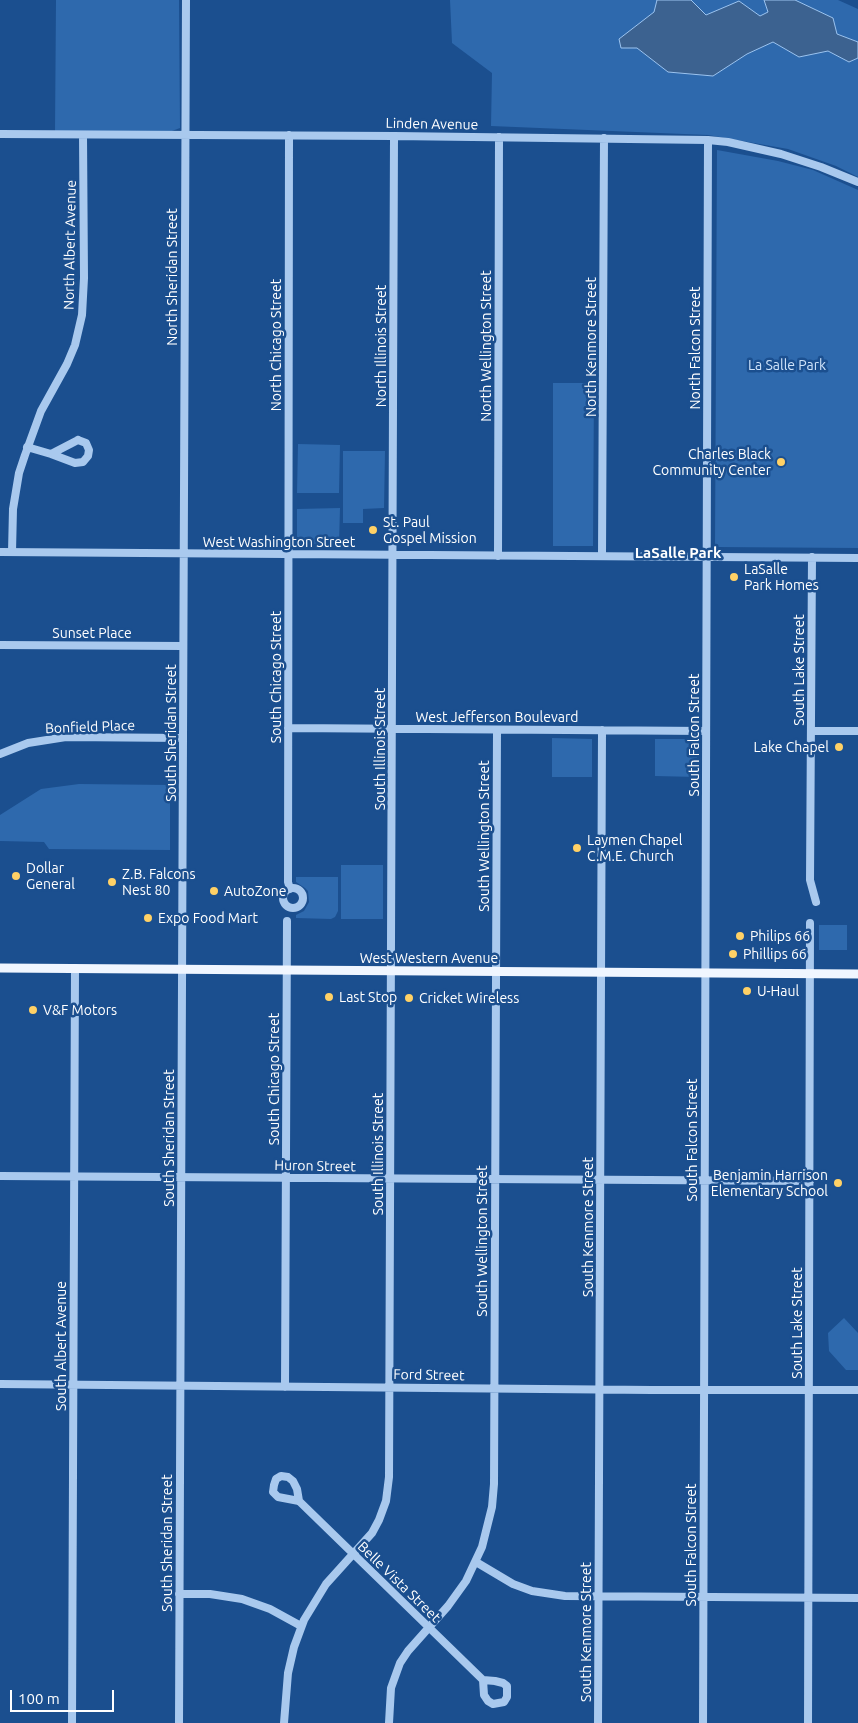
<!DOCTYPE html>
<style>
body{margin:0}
#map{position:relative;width:858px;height:1723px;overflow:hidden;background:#1b4f8f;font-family:Ubuntu,sans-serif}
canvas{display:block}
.scale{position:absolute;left:10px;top:1690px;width:104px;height:22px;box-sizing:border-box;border:2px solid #fff;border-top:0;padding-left:6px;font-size:15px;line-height:18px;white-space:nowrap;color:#fff;-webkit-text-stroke:4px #1b4f8f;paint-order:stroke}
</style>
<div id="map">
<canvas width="858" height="1723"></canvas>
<div class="scale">100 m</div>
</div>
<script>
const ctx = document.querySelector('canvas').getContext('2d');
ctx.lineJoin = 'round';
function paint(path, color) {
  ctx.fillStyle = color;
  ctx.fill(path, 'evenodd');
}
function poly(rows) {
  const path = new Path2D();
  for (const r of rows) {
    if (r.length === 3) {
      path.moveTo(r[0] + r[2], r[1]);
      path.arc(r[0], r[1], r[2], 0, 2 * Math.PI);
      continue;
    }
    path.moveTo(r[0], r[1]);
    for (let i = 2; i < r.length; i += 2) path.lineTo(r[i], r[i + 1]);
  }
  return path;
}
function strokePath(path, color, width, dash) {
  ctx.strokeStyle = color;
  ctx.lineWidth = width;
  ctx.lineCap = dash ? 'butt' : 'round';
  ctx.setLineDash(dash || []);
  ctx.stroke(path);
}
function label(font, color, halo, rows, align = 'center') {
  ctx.font = font + ' Ubuntu,sans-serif';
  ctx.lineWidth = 5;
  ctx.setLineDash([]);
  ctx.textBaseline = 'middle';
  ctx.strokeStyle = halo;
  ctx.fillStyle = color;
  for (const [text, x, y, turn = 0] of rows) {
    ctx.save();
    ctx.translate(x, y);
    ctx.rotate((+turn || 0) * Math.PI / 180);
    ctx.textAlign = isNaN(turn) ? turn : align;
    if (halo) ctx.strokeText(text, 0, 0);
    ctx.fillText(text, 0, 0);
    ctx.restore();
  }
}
paint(poly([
 [56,0,179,0,180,128,172,131,55,131],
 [450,0,657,0,654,12,637,48,668,72,713,76,747,54,773,42,799,57,828,51,849,62,858,58,858,177,836,166,788,149,708,135,491,126,492,73,452,43],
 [691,0,764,0,768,12,760,16,739,2,706,15],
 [795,0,838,0,858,9,858,42,837,34,833,18],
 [717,150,778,161,813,170,858,190,858,548,715,547],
 [553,383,594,383,593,546,553,546],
 [298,444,340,445,339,493,297,493],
 [343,451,385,451,384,508,363,509,363,523,343,523],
 [340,508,339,544,297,544,297,509],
 [552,738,592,739,592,777,552,777],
 [655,739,697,739,697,777,655,776],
 [79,784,170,785,170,850,49,849,44,842,0,841,0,815,41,789],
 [341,865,383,865,383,919,341,919],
 [296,877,338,877,338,911,335,917,331,919,296,918,296,915,304,911,309,902,308,891,305,888,296,882],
 [819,925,847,925,847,950,819,950],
 [844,1318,858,1333,858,1370,846,1370,829,1351,828,1333]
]), '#2e69ad');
const water = poly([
 [657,0,691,0,706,15,739,1,760,16,768,12,764,0,795,0,833,18,837,34,858,42,858,58,849,62,828,51,799,57,773,42,747,54,713,76,668,72,637,48,621,48,619,39,654,12,657,0]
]);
paint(water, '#3c6290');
strokePath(water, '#9cc4f0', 1);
strokePath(poly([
 [0,134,394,136,708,140,728,142,781,154,821,167,858,182],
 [289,135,288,882,290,889],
 [78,440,86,443,89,450,88,456,83,462,75,463,51,454,78,440],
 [27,447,51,454],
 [0,552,858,558],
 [12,552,13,509,19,473,25,455,41,411,67,364,75,345,82,315,84,278,83,135],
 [498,556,499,137],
 [602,556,604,138],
 [812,557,810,880,816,902],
 [0,645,183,646],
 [288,728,706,731],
 [811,731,858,731],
 [0,754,28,743,66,737,183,738],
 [293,898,10],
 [0,1176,810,1181],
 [0,1384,652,1390,858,1390],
 [285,1387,287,921],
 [299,1501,297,1489,293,1481,288,1477,281,1476,276,1479,274,1485,273,1492,278,1497,299,1501,483,1680,495,1681,503,1683,507,1686,507,1697,504,1702,493,1704,488,1701,484,1695,483,1680],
 [476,1562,513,1584,532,1591,565,1596,858,1598],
 [179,1594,210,1594,242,1599,270,1609,301,1626],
 [72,1723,75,968],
 [179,1723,186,0],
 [284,1723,288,1673,294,1647,304,1620,326,1584,372,1533,379,1520,386,1501,389,1477,394,136],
 [389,1723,391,1688,400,1663,408,1651,448,1606,466,1581,482,1547,492,1507,494,1484,497,730],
 [598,1723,602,730],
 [703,1723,708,140],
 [808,1723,810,923]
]), '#a9c9ee', 8);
strokePath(poly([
 [0,968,858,974]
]), '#f0f6ff', 9);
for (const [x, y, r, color] of [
 [781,462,5,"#ffd166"],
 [373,530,5,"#ffd166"],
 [734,577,5,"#ffd166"],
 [839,747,5,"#ffd166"],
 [577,848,5,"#ffd166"],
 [16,876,5,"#ffd166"],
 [112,882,5,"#ffd166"],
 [214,891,5,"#ffd166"],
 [148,918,5,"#ffd166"],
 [740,936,5,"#ffd166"],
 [733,954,5,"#ffd166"],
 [747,991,5,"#ffd166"],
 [329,997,5,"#ffd166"],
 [409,998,5,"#ffd166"],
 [33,1010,5,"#ffd166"],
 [838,1183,5,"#ffd166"]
]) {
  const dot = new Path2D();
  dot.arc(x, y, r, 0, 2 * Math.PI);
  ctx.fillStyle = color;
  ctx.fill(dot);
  strokePath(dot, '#1b4f8f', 2);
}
label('14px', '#fff', '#1b4f8f', [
 ["Linden Avenue",432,124,1],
 ["North Albert Avenue",70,245,-89],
 ["North Sheridan Street",172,277,-90],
 ["North Chicago Street",276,345,-90],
 ["North Illinois Street",381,346,-90],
 ["North Wellington Street",486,346,-90],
 ["North Kenmore Street",591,347,-90],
 ["North Falcon Street",695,348,-90],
 ["West Washington Street",279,542],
 ["Sunset Place",92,633],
 ["South Lake Street",799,670,-90],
 ["South Chicago Street",276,677,-90],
 ["West Jefferson Boulevard",497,717],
 ["Bonfield Place",90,727,-2],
 ["South Sheridan Street",171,733,-90],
 ["South Falcon Street",694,735,-90],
 ["South Illinois Street",380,749,-90],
 ["South Wellington Street",484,836,-90],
 ["West Western Avenue",429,958],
 ["South Chicago Street",274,1079,-90],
 ["South Sheridan Street",169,1138,-90],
 ["South Falcon Street",692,1140,-90],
 ["South Illinois Street",378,1154,-90],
 ["Huron Street",315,1166,1],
 ["South Kenmore Street",588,1227,-90],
 ["South Wellington Street",482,1241,-90],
 ["South Lake Street",797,1323,-90],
 ["South Albert Avenue",61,1346,-90],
 ["Ford Street",429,1375,1],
 ["South Sheridan Street",167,1543,-90],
 ["South Falcon Street",691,1545,-90],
 ["Belle Vista Street",399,1582,44],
 ["South Kenmore Street",586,1632,-90]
]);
label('14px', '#cfe3fa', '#1b4f8f', [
 ["La Salle Park",787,365]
]);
label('14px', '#fff', '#1b4f8f', [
 ["Charles Black",771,454,"right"],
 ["Community Center",771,470,"right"],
 ["St. Paul",383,522],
 ["Gospel Mission",383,538],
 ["LaSalle",744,569],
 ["Park Homes",744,585],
 ["Lake Chapel",829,747,"right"],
 ["Laymen Chapel",587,840],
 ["C.M.E. Church",587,856],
 ["Dollar",26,868],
 ["General",26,884],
 ["Z.B. Falcons",122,874],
 ["Nest 80",122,890],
 ["AutoZone",224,891],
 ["Expo Food Mart",158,918],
 ["Philips 66",750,936],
 ["Phillips 66",743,954],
 ["U-Haul",757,991],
 ["Last Stop",339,997],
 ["Cricket Wireless",419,998],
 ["V&F Motors",43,1010],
 ["Benjamin Harrison",828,1175,"right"],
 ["Elementary School",828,1191,"right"]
], 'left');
label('bold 15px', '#fff', '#1b4f8f', [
 ["LaSalle Park",678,553]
]);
</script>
